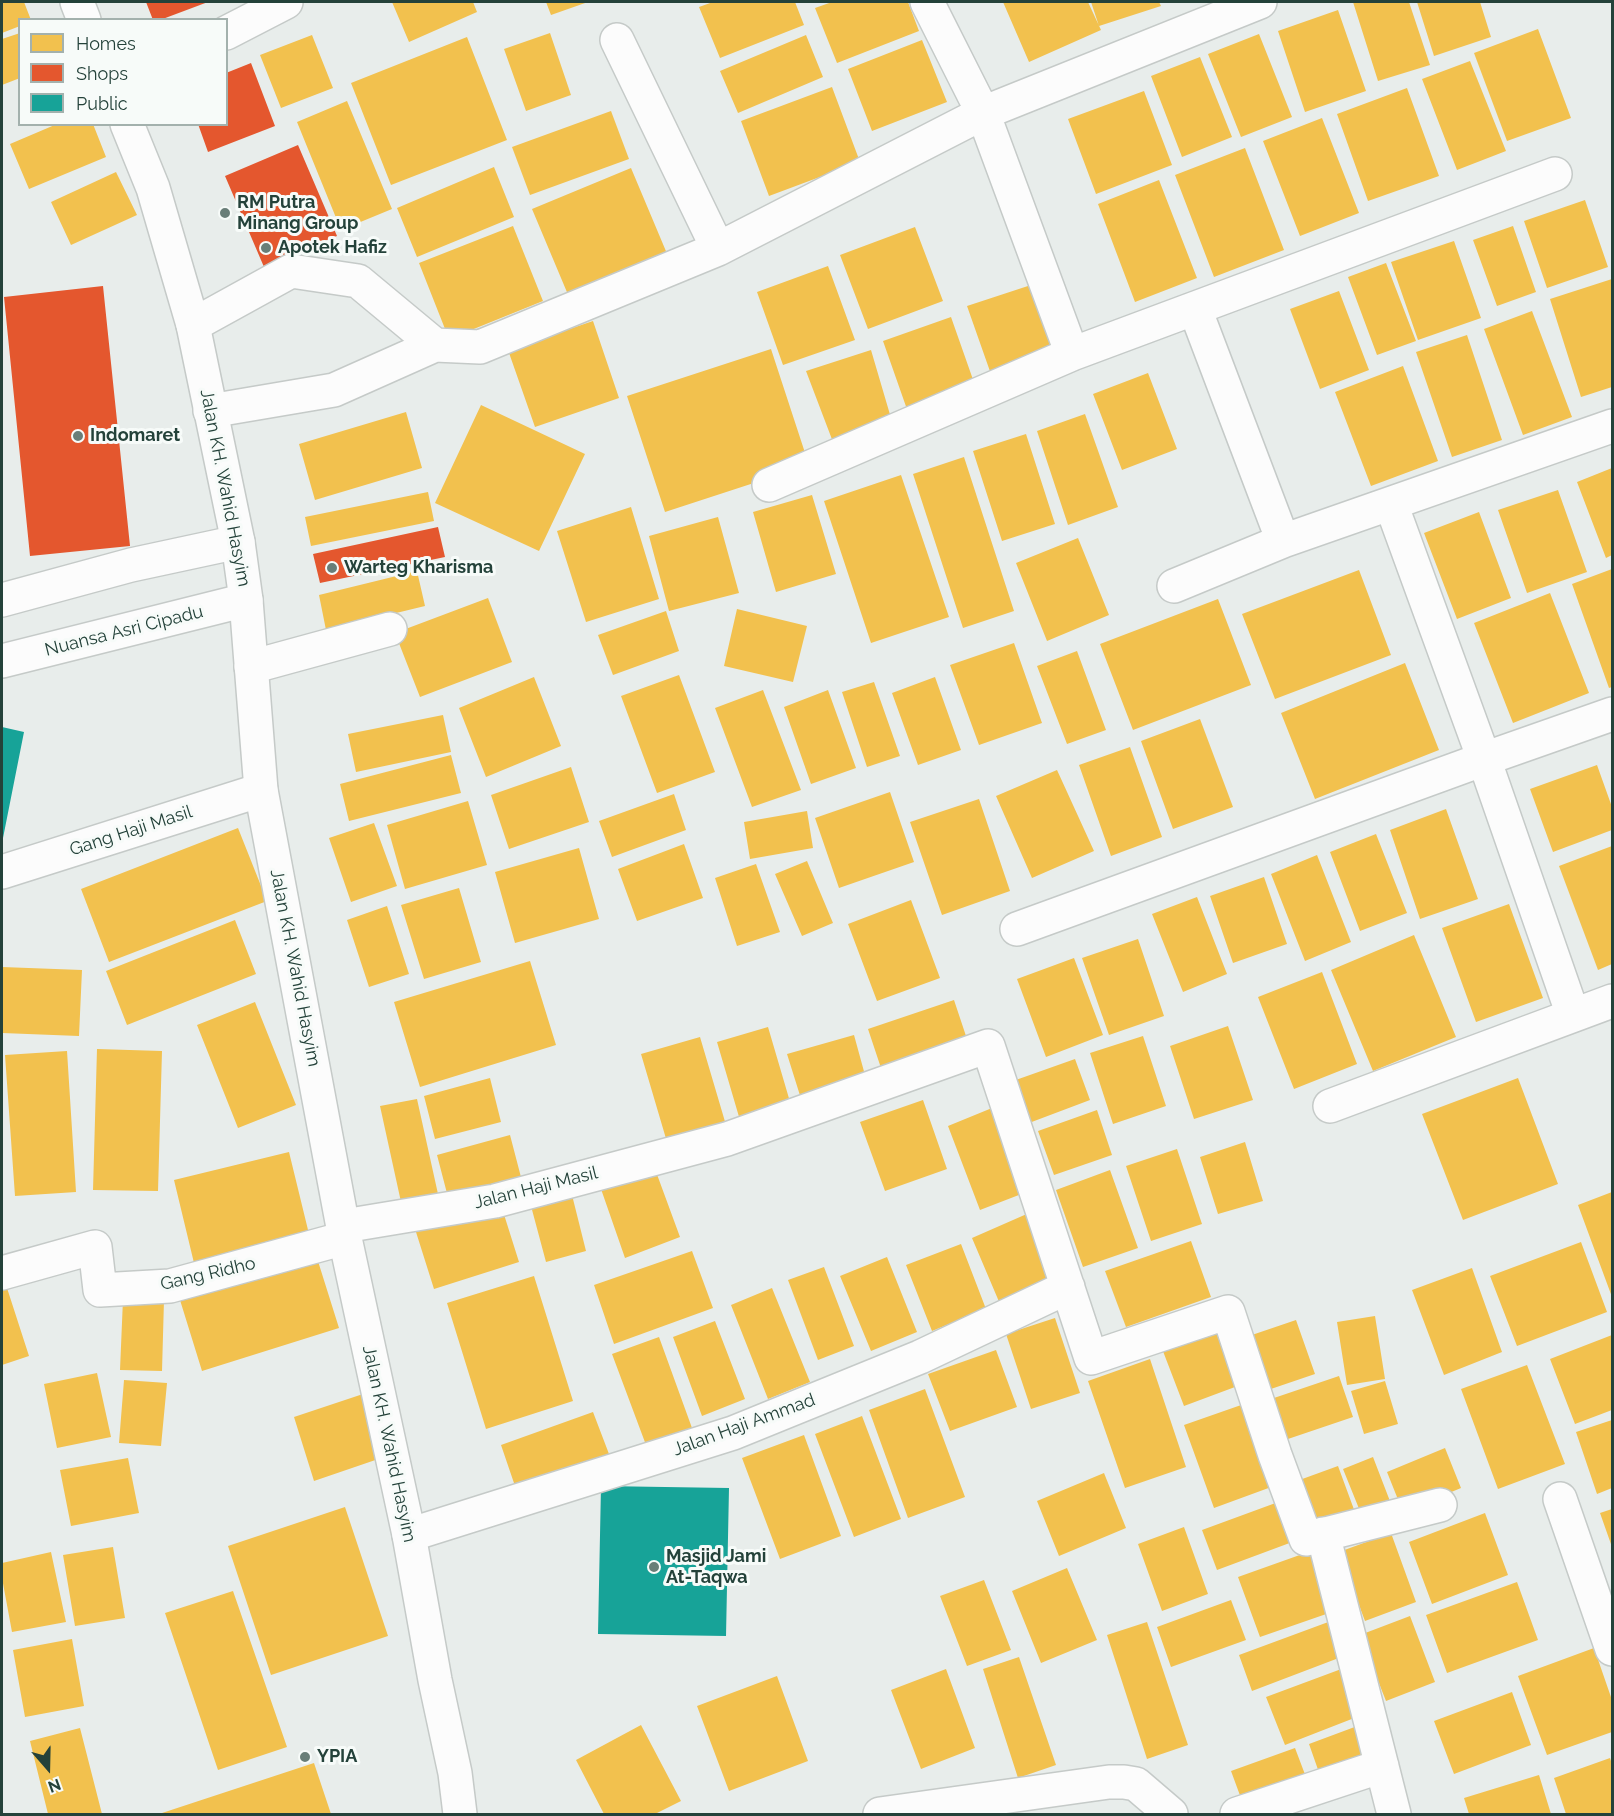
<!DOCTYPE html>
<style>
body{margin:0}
#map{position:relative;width:1614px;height:1816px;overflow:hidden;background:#e8edeb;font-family:Raleway,sans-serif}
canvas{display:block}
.frame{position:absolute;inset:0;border:3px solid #24423a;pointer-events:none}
.legend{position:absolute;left:18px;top:18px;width:210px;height:108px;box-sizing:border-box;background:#f7fbf9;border:2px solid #a3b1ad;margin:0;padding:8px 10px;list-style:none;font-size:18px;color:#24423a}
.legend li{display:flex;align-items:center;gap:12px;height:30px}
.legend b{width:30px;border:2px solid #a3b1ad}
.north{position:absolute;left:18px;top:1738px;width:60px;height:60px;-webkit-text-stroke:4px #f7fbf9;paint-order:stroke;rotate:160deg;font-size:16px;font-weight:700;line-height:24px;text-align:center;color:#24423a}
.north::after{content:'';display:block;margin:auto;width:21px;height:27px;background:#24423a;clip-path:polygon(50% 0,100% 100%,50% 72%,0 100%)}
</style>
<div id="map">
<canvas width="1614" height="1816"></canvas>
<div class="frame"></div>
<ul class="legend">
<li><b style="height:16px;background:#f2c14e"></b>Homes</li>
<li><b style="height:16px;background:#e4572e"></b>Shops</li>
<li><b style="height:16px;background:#17a398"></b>Public</li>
</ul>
<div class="north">N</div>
</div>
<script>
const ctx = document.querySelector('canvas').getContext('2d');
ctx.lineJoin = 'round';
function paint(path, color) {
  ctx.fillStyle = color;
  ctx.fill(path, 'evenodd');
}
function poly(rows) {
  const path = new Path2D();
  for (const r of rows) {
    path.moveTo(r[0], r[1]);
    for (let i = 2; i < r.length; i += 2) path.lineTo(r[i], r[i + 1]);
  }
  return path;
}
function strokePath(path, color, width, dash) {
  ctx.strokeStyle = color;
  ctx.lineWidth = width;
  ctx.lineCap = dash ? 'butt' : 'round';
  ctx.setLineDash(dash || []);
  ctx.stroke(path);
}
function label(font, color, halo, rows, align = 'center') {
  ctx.font = font + ' Raleway,sans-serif';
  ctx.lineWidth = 6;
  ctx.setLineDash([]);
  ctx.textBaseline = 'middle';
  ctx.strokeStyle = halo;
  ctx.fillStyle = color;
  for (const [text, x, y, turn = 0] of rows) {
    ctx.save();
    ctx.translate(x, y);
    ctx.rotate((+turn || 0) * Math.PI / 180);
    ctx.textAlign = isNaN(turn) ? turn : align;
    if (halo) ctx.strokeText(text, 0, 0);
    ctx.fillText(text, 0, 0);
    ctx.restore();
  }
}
paint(poly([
 [2,2,24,2,31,20,20,20,20,26,2,33],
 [392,2,473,2,477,12,409,42],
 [546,2,588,2,551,15],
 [713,2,795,2,804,25,720,58,699,7],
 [832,2,908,2,919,31,837,63,815,8],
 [1003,2,1088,2,1101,30,1029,62],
 [1091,2,1159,2,1161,6,1099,26],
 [1353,2,1409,2,1430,65,1378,81],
 [1417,2,1480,2,1491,37,1434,56],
 [1338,10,1366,91,1305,112,1278,31],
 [1538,29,1571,118,1507,141,1474,53],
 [20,33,20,78,2,85,2,39],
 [550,33,571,95,526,111,504,49],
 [1259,34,1292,117,1241,137,1208,54],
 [312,35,333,88,281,108,260,55],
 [806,35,823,77,738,113,720,71],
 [467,37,507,140,391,185,351,83],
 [922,40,947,102,872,131,848,69],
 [1200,57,1232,137,1182,157,1151,76],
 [1470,61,1506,151,1457,170,1422,79],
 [832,87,860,162,769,196,741,121],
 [1407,88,1439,176,1368,201,1337,114],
 [1144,91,1172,165,1096,194,1068,119],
 [347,101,392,209,341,230,297,122],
 [611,111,629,159,530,195,512,147],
 [1322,118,1359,213,1300,236,1263,141],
 [57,124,93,124,106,157,29,189,10,144],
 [1245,148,1284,250,1214,277,1175,175],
 [494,167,514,217,417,257,397,208],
 [631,168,668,256,569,297,532,209],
 [116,172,137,215,71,245,51,202],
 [1159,180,1197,278,1135,302,1098,204],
 [1585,200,1608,267,1547,288,1524,221],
 [513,226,543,301,449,339,419,263],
 [1513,226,1536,292,1497,306,1473,240],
 [915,227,943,301,868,329,840,255],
 [1454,241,1481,318,1418,340,1391,262],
 [1386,263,1416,341,1377,355,1348,277],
 [828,266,855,340,783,365,757,292],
 [1612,279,1612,387,1581,397,1550,299],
 [1031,285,1055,355,992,377,967,306],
 [1339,291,1369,370,1320,389,1290,309],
 [1532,311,1572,417,1523,435,1484,329],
 [951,317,977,391,909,415,883,341],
 [593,321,619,398,535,427,508,350],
 [1467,335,1502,440,1452,457,1416,352],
 [771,349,809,465,665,512,627,396],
 [871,350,891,418,833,442,806,371],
 [1403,366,1438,461,1371,486,1335,392],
 [1148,373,1177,449,1122,470,1093,394],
 [481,405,585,454,539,551,435,503],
 [406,412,422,468,315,500,299,444],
 [1085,414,1118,507,1068,525,1037,431],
 [1026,434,1055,524,1002,541,973,451],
 [964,457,1014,611,963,628,913,474],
 [1612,468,1612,555,1606,558,1577,482],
 [901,475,949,617,871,643,824,501],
 [1558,490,1587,572,1527,593,1498,510],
 [428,492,434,521,311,546,305,517],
 [812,495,836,574,776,592,753,512],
 [631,507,659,599,586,622,557,531],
 [1479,512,1511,598,1457,619,1424,533],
 [718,517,739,593,669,611,649,536],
 [1078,538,1109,615,1047,641,1016,563],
 [1612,569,1612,687,1609,688,1572,584],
 [1359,570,1391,655,1275,699,1242,614],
 [417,571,425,606,326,630,319,595],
 [1550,593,1589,693,1513,723,1474,623],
 [488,598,512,662,420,697,395,633],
 [1218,599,1251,685,1133,730,1100,644],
 [737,609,807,626,793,682,724,666],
 [666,611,679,651,613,675,598,635],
 [1014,643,1042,723,979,745,950,665],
 [1077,651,1106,730,1067,744,1037,666],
 [1405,663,1439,750,1315,799,1281,713],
 [679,675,715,772,657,793,621,696],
 [534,677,561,746,486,777,459,708],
 [935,677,961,750,918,765,892,693],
 [874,682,900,756,867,767,842,692],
 [763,690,801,790,752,807,715,708],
 [828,690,856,768,811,784,784,707],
 [443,715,451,752,356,772,348,734],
 [1200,719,1233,807,1173,829,1141,741],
 [1130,747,1162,837,1111,856,1079,765],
 [451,755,461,793,349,821,340,784],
 [1597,765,1612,807,1612,830,1553,852,1530,789],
 [571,767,589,822,509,849,491,795],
 [1057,770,1094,851,1032,878,996,796],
 [890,792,914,862,839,888,815,818],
 [674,794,686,830,612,857,599,821],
 [979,799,1010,891,942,915,910,822],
 [468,801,487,865,405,889,387,825],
 [1446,809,1478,899,1420,919,1390,830],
 [807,811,813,848,750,859,744,822],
 [374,823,397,886,351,902,329,838],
 [238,828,267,901,109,962,81,889],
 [1376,834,1407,913,1360,931,1330,852],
 [684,844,703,898,637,921,618,869],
 [1612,846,1612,964,1598,970,1559,866],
 [579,848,599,919,515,943,495,872],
 [1317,855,1351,942,1305,961,1271,874],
 [807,861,833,923,802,936,775,874],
 [756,864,780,932,737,946,715,878],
 [1264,877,1287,944,1233,963,1210,896],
 [459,888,481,962,424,979,401,905],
 [1197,897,1227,974,1183,992,1152,914],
 [911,900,940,978,877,1001,848,924],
 [1509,904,1543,998,1476,1022,1442,928],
 [387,906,409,974,369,987,347,920],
 [235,920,256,974,127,1025,106,971],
 [1414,935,1456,1037,1373,1071,1331,970],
 [1138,939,1164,1016,1109,1035,1082,958],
 [1074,958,1103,1035,1046,1057,1017,979],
 [530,961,556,1045,420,1087,394,1002],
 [2,967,82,970,79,1036,2,1033],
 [1322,972,1357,1064,1294,1089,1258,997],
 [954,1000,969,1045,883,1074,868,1029],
 [255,1002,296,1105,238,1128,197,1025],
 [1228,1026,1253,1100,1194,1119,1170,1046],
 [768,1027,793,1112,742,1127,717,1042],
 [854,1035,868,1086,803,1105,787,1054],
 [1143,1036,1166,1106,1113,1124,1090,1053],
 [700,1037,726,1125,667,1142,641,1054],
 [97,1049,162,1051,158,1191,93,1190],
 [67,1051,76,1192,15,1196,5,1055],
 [1075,1059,1090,1100,1029,1123,1013,1081],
 [490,1078,501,1122,435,1139,424,1096],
 [1518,1078,1558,1184,1463,1220,1422,1114],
 [417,1099,438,1194,401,1202,380,1106],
 [923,1100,947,1169,885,1191,860,1122],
 [992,1108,1024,1193,980,1210,948,1126],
 [1097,1110,1112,1155,1054,1175,1038,1131],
 [510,1135,522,1181,449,1201,437,1155],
 [1245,1142,1263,1201,1218,1214,1200,1157],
 [1177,1149,1202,1224,1151,1241,1126,1166],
 [289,1152,309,1234,194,1263,174,1180],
 [655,1169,680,1237,625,1258,601,1189],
 [1110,1170,1138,1248,1083,1267,1056,1190],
 [1612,1192,1612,1297,1578,1205],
 [572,1195,586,1251,546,1262,531,1206],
 [501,1205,519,1262,434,1289,416,1232],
 [1029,1213,1058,1280,1000,1304,972,1238],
 [1191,1241,1211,1297,1126,1327,1105,1271],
 [1581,1242,1607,1312,1517,1346,1490,1276],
 [961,1244,986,1309,932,1331,906,1265],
 [692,1251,713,1308,614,1344,594,1285],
 [887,1257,917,1332,871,1351,840,1276],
 [317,1258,339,1328,202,1371,180,1300],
 [824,1267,854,1346,818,1360,788,1280],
 [1472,1268,1502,1352,1444,1375,1412,1290],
 [534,1276,573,1401,486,1429,447,1303],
 [7,1288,29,1356,2,1365,2,1289],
 [772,1288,810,1382,768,1399,731,1305],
 [123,1299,164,1300,162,1371,120,1370],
 [1375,1316,1385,1379,1347,1385,1337,1322],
 [1055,1318,1080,1393,1031,1409,1006,1334],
 [1296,1320,1315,1374,1265,1391,1246,1337],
 [715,1321,745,1399,702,1416,673,1337],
 [1221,1324,1243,1384,1184,1406,1161,1346],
 [1612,1335,1612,1410,1575,1424,1550,1359],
 [659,1337,692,1428,646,1445,612,1354],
 [996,1350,1017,1407,950,1431,928,1374],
 [1150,1359,1186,1467,1125,1488,1088,1381],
 [1527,1365,1565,1464,1498,1489,1461,1389],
 [97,1373,111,1437,57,1448,44,1384],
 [1339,1376,1353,1417,1285,1440,1271,1399],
 [124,1380,167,1383,161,1446,119,1443],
 [1385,1381,1398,1424,1364,1434,1351,1391],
 [925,1389,965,1497,908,1518,869,1410],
 [369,1392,390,1455,314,1481,294,1417],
 [1244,1404,1274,1486,1214,1508,1184,1425],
 [593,1412,609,1454,515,1486,501,1445],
 [862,1416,901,1519,854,1537,815,1434],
 [1612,1420,1612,1488,1597,1494,1576,1432],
 [804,1435,841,1536,780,1559,742,1458],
 [1445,1448,1461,1488,1403,1512,1387,1472],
 [1373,1457,1393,1509,1364,1521,1343,1469],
 [128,1458,139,1513,71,1526,60,1470],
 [1338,1466,1356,1515,1312,1531,1294,1482],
 [1104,1473,1126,1528,1059,1556,1037,1501],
 [1281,1501,1295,1541,1217,1570,1202,1530],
 [345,1507,388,1636,271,1675,228,1546],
 [1612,1509,1612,1547,1600,1513],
 [1485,1513,1508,1575,1432,1604,1409,1542],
 [1184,1527,1208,1594,1162,1611,1138,1544],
 [1391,1533,1416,1602,1365,1621,1339,1552],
 [113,1547,125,1618,75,1626,63,1555],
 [1311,1551,1332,1612,1260,1637,1238,1577],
 [51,1552,66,1622,12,1632,2,1578,2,1563],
 [1067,1568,1097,1640,1041,1663,1012,1591],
 [984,1580,1011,1650,967,1666,940,1596],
 [1517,1582,1538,1640,1447,1673,1426,1615],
 [233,1591,287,1747,218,1770,165,1613],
 [1231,1600,1246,1640,1171,1667,1157,1627],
 [1410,1616,1435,1682,1386,1701,1360,1635],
 [1331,1621,1344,1656,1252,1691,1239,1655],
 [1147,1622,1188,1745,1147,1759,1107,1635],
 [72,1639,84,1706,25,1717,13,1650],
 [1594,1648,1612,1700,1612,1732,1547,1755,1518,1676],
 [1019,1657,1056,1765,1018,1778,983,1669],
 [1344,1668,1362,1715,1285,1745,1266,1697],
 [946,1669,975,1748,921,1769,891,1690],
 [777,1676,808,1761,729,1791,697,1706],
 [1512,1692,1531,1745,1454,1774,1434,1721],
 [641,1725,681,1801,655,1814,604,1814,576,1760],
 [1360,1725,1373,1762,1322,1781,1309,1744],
 [80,1728,102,1814,48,1814,30,1741],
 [1295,1748,1309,1785,1245,1809,1231,1771],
 [1610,1758,1612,1764,1612,1814,1566,1814,1554,1778],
 [314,1763,331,1814,159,1814],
 [1539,1775,1551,1814,1469,1814,1464,1798]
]), '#f2c14e');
paint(poly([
 [146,2,208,2,160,20,153,20],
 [251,63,275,126,208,152,198,124,226,124,226,73],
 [298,145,337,236,264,267,225,176],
 [103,286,130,546,30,556,4,297],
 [438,527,445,557,320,583,313,554]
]), '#e4572e');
paint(poly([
 [2,727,24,732,3,838,2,838],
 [601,1486,729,1488,726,1636,598,1634]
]), '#17a398');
const minor = poly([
 [927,2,983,113,1072,354],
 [226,33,286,2],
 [617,40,718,249],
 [1195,309,1283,541],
 [193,325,291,271,358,281,435,345],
 [210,411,334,390,435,345,480,347,718,249,983,113,1260,2],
 [769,485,1072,354,1555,174],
 [1391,504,1484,759,1573,1015],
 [1174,586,1283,541,1612,426],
 [2,600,131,565,238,542],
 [2,661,246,600],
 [251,667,390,629],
 [2,872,261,790],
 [1017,929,1484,759,1612,714],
 [1330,1106,1612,1001],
 [344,1226,495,1201,727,1139,988,1046,1091,1358,1228,1312,1275,1455,1306,1539,1440,1505],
 [2,1273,95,1247,100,1290,170,1286,345,1238],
 [1560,1499,1612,1649],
 [1323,1534,1394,1814],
 [409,1535,733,1433,920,1357,1068,1287],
 [880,1814,1109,1782,1124,1782,1136,1784,1171,1814],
 [1237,1814,1382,1766]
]);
const tertiary = poly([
 [77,2,84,20],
 [127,124,153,188,193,325,238,542,246,600,261,790,345,1238,409,1535,435,1680,455,1773,460,1814]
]);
strokePath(minor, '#c5cac8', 36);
strokePath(tertiary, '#c5cac8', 36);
strokePath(minor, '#fcfcfc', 33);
strokePath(tertiary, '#fcfcfc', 33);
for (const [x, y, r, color] of [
 [225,213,6,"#697e78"],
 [266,248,6,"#697e78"],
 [78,436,6,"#697e78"],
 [332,568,6,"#697e78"],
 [654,1567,6,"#697e78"],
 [305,1757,6,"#697e78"]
]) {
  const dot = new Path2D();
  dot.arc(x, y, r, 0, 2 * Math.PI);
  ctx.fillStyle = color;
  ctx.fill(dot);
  strokePath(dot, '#f7fbf9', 2);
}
label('bold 18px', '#24423a', '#f7fbf9', [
 ["RM Putra",237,203],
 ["Minang Group",237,224],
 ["Apotek Hafiz",278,248],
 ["Indomaret",90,436],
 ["Warteg Kharisma",344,568],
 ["Masjid Jami",666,1557],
 ["At-Taqwa",666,1578],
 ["YPIA",317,1757]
], 'left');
label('18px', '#24423a', '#f7fbf9', [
 ["Jalan KH. Wahid Hasyim",225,488,79],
 ["Nuansa Asri Cipadu",124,631,-14],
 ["Gang Haji Masil",131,831,-18],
 ["Jalan KH. Wahid Hasyim",295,968,79],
 ["Jalan Haji Masil",536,1188,-14],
 ["Gang Ridho",208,1274,-13],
 ["Jalan Haji Ammad",744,1425,-20],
 ["Jalan KH. Wahid Hasyim",389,1444,78]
]);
</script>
